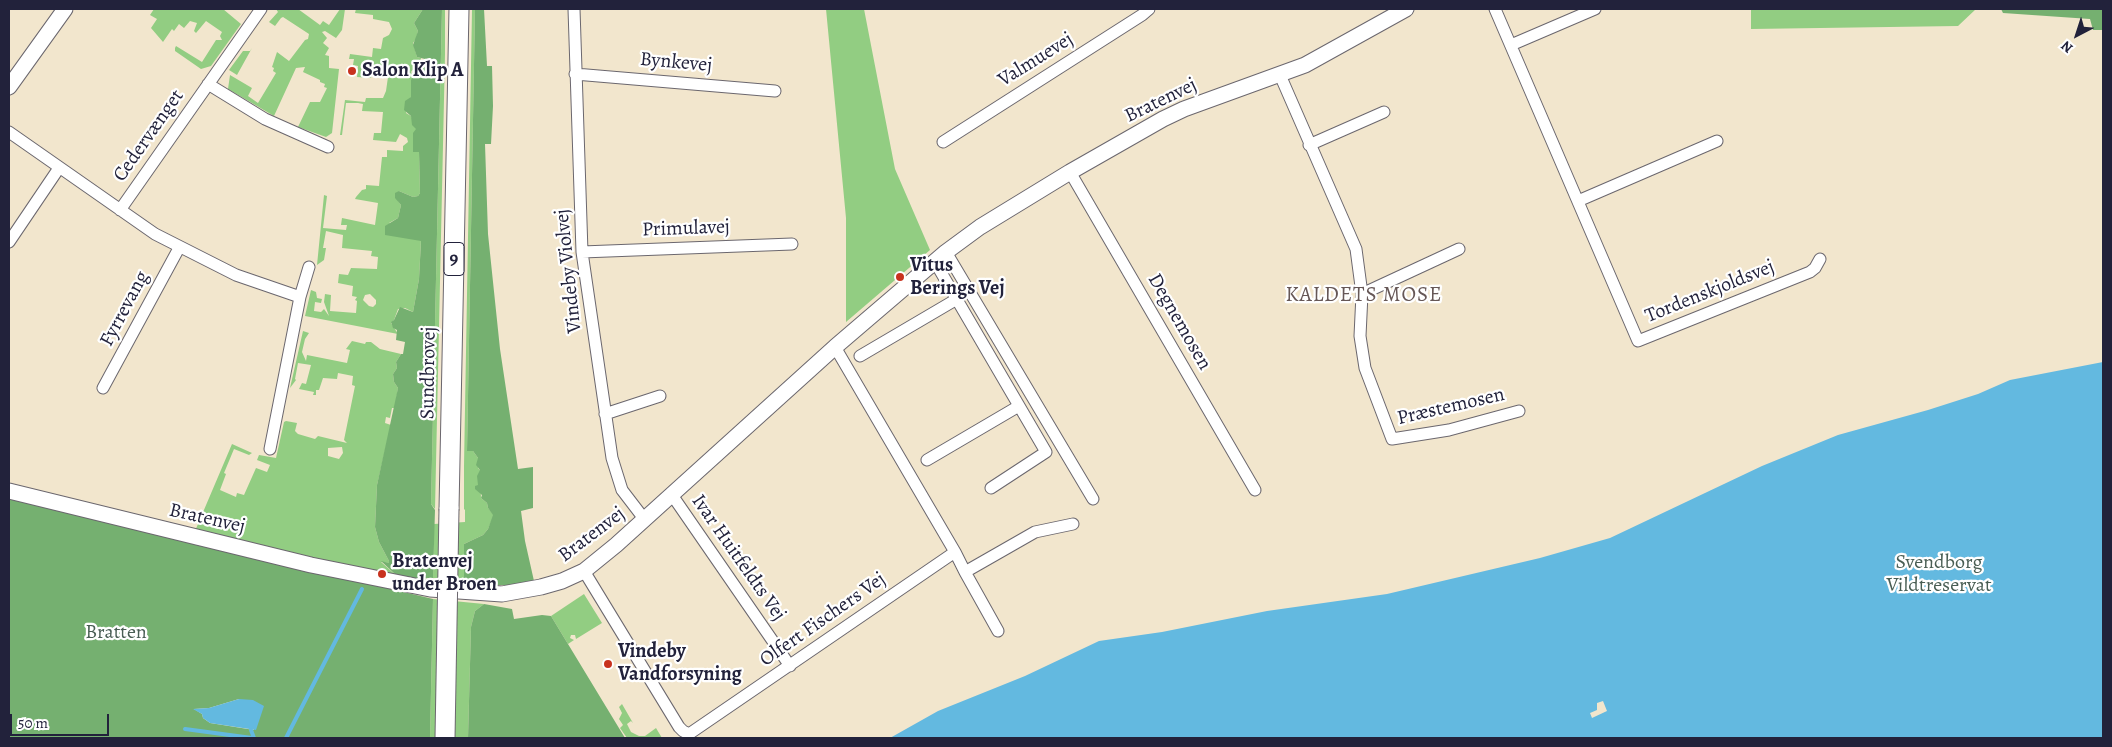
<!DOCTYPE html>
<meta charset="utf-8">
<style>
body{margin:0}
#map{position:relative;width:2112px;height:747px;overflow:hidden;background:#f2e6cd;font-family:Alegreya,serif}
canvas{display:block}
.frame{position:absolute;inset:0;border:10px solid #22223b;pointer-events:none}
.north{position:absolute;left:2052px;top:10px;width:50px;height:50px;-webkit-text-stroke:4px #fff;paint-order:stroke;rotate:220deg;font-size:14px;font-weight:700;line-height:20px;text-align:center;color:#22223b}
.north::after{content:'';display:block;margin:auto;width:18px;height:22px;background:#22223b;clip-path:polygon(50% 0,100% 100%,50% 72%,0 100%)}
.scale{position:absolute;left:10px;top:714px;width:99px;height:22px;box-sizing:border-box;border:2px solid #22223b;border-top:0;padding-left:6px;font-size:15px;line-height:18px;white-space:nowrap;color:#22223b;-webkit-text-stroke:4px #fff;paint-order:stroke}
</style>
<div id="map">
<canvas width="2112" height="747"></canvas>
<div class="frame"></div>
<div class="north">N</div>
<div class="scale">50 m</div>
</div>
<script>
const ctx = document.querySelector('canvas').getContext('2d');
ctx.lineJoin = 'round';
function paint(path, color) {
  ctx.fillStyle = color;
  ctx.fill(path, 'evenodd');
}
function poly(rows) {
  const path = new Path2D();
  for (const r of rows) {
    path.moveTo(r[0], r[1]);
    for (let i = 2; i < r.length; i += 2) path.lineTo(r[i], r[i + 1]);
  }
  return path;
}
function strokePath(path, color, width, dash) {
  ctx.strokeStyle = color;
  ctx.lineWidth = width;
  ctx.lineCap = dash ? 'butt' : 'round';
  ctx.setLineDash(dash || []);
  ctx.stroke(path);
}
function label(font, color, halo, rows, align = 'center') {
  ctx.font = font + ' Alegreya,serif';
  ctx.lineWidth = 4.5;
  ctx.setLineDash([]);
  ctx.textBaseline = 'middle';
  ctx.strokeStyle = halo;
  ctx.fillStyle = color;
  for (const [text, x, y, turn = 0] of rows) {
    ctx.save();
    ctx.translate(x, y);
    ctx.rotate((+turn || 0) * Math.PI / 180);
    ctx.textAlign = isNaN(turn) ? turn : align;
    if (halo) ctx.strokeText(text, 0, 0);
    ctx.fillText(text, 0, 0);
    ctx.restore();
  }
}
paint(poly([
 [154,9,223,9,241,24,211,66,201,69,175,51,175,48,176,46,202,62,216,40,222,40,220,36,222,32,206,21,196,33,194,31,197,23,190,21,184,28,179,24,174,31,172,29,163,42,151,28,157,19,150,15],
 [276,9,298,9,320,25,323,21,329,25,340,9,345,9,342,30,336,38,325,31,322,32,327,38,323,43,329,48,325,55,329,56,329,68,339,69,332,133,326,137,298,127,310,102,320,102,327,88,324,87,325,84,320,82,320,80,303,72,305,67,296,68,274,116,228,89,230,75,252,88,248,96,258,103,276,73,273,71,274,68,272,67,277,52,289,61,305,40,308,39,309,34,283,17,281,18,275,26,269,22,278,12],
 [356,9,423,9,414,23,418,31,416,39,413,43,417,57,421,58,420,65,416,66,411,72,414,77,411,82,411,97,406,113,411,116,417,129,413,152,419,152,420,193,418,196,413,197,399,191,398,201,401,205,398,218,389,223,421,240,419,279,413,312,405,308,398,309,394,320,391,323,398,334,305,316,311,290,316,292,317,298,322,299,321,303,315,302,314,311,321,312,324,309,329,316,324,302,325,294,331,295,330,311,356,313,357,301,355,300,357,297,352,296,353,286,338,283,339,274,348,275,351,268,377,269,378,257,371,256,372,251,342,248,343,235,326,231,323,248,326,248,324,260,317,265,324,195,327,196,323,228,346,230,347,225,341,225,342,218,375,225,378,203,355,199,356,197,362,190,366,189,366,185,379,186,382,157,387,157,387,150,403,151,403,146,408,142,407,138,400,134,396,142,373,140,374,133,381,133,383,112,362,111,363,104,358,103,346,103,342,135,340,135,345,100,365,102,366,98,383,98,386,91,388,77,372,73,371,78,357,77,358,66,353,65,354,59,349,59,350,54,372,57,373,48,381,49,383,38,389,35,392,29,389,22,373,19,373,15,355,13],
 [370,294,376,300,376,304,373,307,369,306,363,300,365,295],
 [442,9,445,9,445,54,435,509,431,504],
 [472,9,475,9,467,451,473,451,478,458,478,468,480,470,481,498,487,503,488,508,494,515,488,529,483,535,464,544,464,580,433,578,434,524,465,522,465,510,464,509,464,466],
 [826,9,864,9,895,169,930,250,846,322,846,218],
 [1751,9,1976,9,1958,26,1751,29],
 [252,48,237,75,229,70,243,51,250,51],
 [303,331,309,333,305,339,302,352,306,361,307,355,347,363,350,350,346,349,352,341,365,344,366,342,371,342,380,349,401,354,396,362,397,368,393,374,394,382,398,388,395,408,392,408,390,418,386,417,385,423,391,425,377,485,375,527,379,542,389,561,389,563,381,562,397,576,195,531,232,444,252,453,249,455,234,449,224,473,226,474,220,490,236,497,237,493,244,495,256,468,267,472,270,465,257,460,259,455,276,458,284,422,286,421,297,423,295,431,298,434,315,439,318,436,347,443,344,440,355,386,352,385,353,376,338,373,337,379,323,378,319,390,316,390,316,395,313,395,314,392,299,389,302,383,306,384,311,365,298,363,295,379,296,380,290,388],
 [342,447,343,453,339,459,328,456,328,448],
 [584,594,602,623,576,639,575,635,571,635,570,638,574,640,568,644,551,616],
 [433,599,484,604,475,611,471,627,468,738,430,738],
 [622,704,633,723,631,721,627,724,631,732,639,736,645,736,656,728,662,738,627,738,620,728,623,725,619,719,622,713,619,707]
]), '#92cd82');
paint(poly([
 [423,9,442,9,431,504,435,510,433,578,412,579,397,576,381,561,389,563,389,561,379,542,375,527,377,485,398,388,394,382,393,374,397,368,396,362,401,354,403,354,405,342,396,340,397,330,393,328,391,322,394,320,400,307,413,312,419,279,421,241,385,235,385,226,398,218,401,205,395,198,395,193,399,191,413,197,418,196,420,193,419,152,413,152,413,133,416,129,412,125,411,116,404,110,405,101,411,97,411,80,416,72,414,69,416,66,425,65,425,59,417,57,413,45,418,31,414,23],
 [475,9,484,9,487,66,492,66,493,106,491,144,485,144,488,234,500,349,518,469,533,467,533,508,521,511,525,541,534,581,512,585,491,585,464,580,464,544,483,535,488,529,493,515,488,508,487,503,481,498,482,495,475,489,475,486,478,485,477,476,480,470,476,465,478,458,473,451,467,451],
 [2001,9,2103,9,2103,30,2093,30,2090,19,2003,13],
 [9,498,433,599,430,738,9,738],
 [239,699,254,730,210,723,203,718,202,714,194,709,209,708],
 [484,604,512,609,514,619,542,615,551,616,625,738,468,738,471,627,475,611]
]), '#75b070');
paint(poly([
 [2103,362,2103,738,890,738,938,711,1025,676,1099,641,1162,632,1267,611,1387,594,1540,558,1610,538,1762,466,1838,435,1928,410,1978,394,2010,380],
 [239,699,253,700,264,706,256,730,210,723,203,718,202,714,193,709,209,708]
]), '#63b9e0');
paint(poly([
 [1603,701,1607,711,1592,718,1590,713,1597,710,1597,703]
]), '#f2e6cd');
strokePath(poly([
 [185,729,252,738],
 [251,730,254,738],
 [286,738,362,589]
]), '#63b9e0', 4);
const minor = poly([
 [574,9,582,252,612,458,622,490,645,520],
 [1495,9,1638,341,1810,272,1815,268,1820,259],
 [1511,45,1595,9],
 [575,74,775,91],
 [1280,75,1356,249,1362,294,1360,336,1365,368,1392,439,1449,430,1519,411],
 [208,84,265,119,328,147],
 [9,132,155,234,236,275,300,297,270,449],
 [943,142,1142,15,1149,9],
 [1309,145,1384,112],
 [1070,172,1255,490],
 [1578,201,1717,141],
 [120,210,261,9],
 [9,242,59,168],
 [582,252,792,244],
 [946,252,1093,499],
 [935,262,1046,452,991,488],
 [1362,294,1459,249],
 [300,297,309,267],
 [835,347,955,552,965,572,998,631],
 [860,356,957,299],
 [103,388,179,248],
 [605,414,660,396],
 [927,460,1019,406],
 [672,495,790,666],
 [584,571,679,727,683,731,689,734,955,552],
 [965,572,1035,532,1073,524]
]);
const tertiary = poly([
 [9,87,65,9],
 [9,491,311,565,430,589,502,594,541,587,562,581,584,571,616,545,835,347,946,252,980,227,1070,172,1163,119,1184,109,1305,65,1406,9]
]);
const primary = poly([
 [449,509,459,9]
]);
strokePath(minor, '#6b676e', 13);
strokePath(tertiary, '#6b676e', 17);
strokePath(primary, '#6b676e', 21);
strokePath(minor, '#fff', 11);
strokePath(tertiary, '#fff', 15);
strokePath(primary, '#fff', 19);
const primaryBridge = poly([
 [445,738,449,509]
]);
strokePath(primaryBridge, '#6b676e', 21, []);
strokePath(primaryBridge, '#fff', 19);
for (const [x, y, r, color] of [
 [352,71,5,"#c8321e"],
 [900,277,5,"#c8321e"],
 [382,574,5,"#c8321e"],
 [608,664,5,"#c8321e"]
]) {
  const dot = new Path2D();
  dot.arc(x, y, r, 0, 2 * Math.PI);
  ctx.fillStyle = color;
  ctx.fill(dot);
  strokePath(dot, '#fff', 2);
}
for (const [x, y, w] of [
 [454,259,20]
]) {
  const box = new Path2D();
  box.roundRect(x - w / 2, y - 16.5, w, 33, 4);
  ctx.fillStyle = '#fff';
  ctx.fill(box);
  strokePath(box, '#22223b', 1);
}
label('bold 19px', '#22223b', null, [
 ["9",454,259]
]);
label('20px', '#22223b', '#fff', [
 ["Valmuevej",1036,60,-32],
 ["Bynkevej",676,63,5],
 ["Bratenvej",1161,101,-26],
 ["Cedervænget",149,136,-55],
 ["Primulavej",686,229,-2],
 ["Vindeby Violvej",569,271,-96],
 ["Tordenskjoldsvej",1710,292,-22],
 ["Fyrrevang",125,309,-62],
 ["Degnemosen",1179,322,60],
 ["Sundbrovej",429,373,-89],
 ["Præstemosen",1451,407,-13],
 ["Bratenvej",207,519,13],
 ["Bratenvej",592,535,-37],
 ["Ivar Huitfeldts Vej",738,558,55],
 ["Olfert Fischers Vej",823,620,-35]
]);
label('bold 20px', '#22223b', '#fff', [
 ["Salon Klip A",362,71],
 ["Vitus",910,266],
 ["Berings Vej",910,289],
 ["Bratenvej",392,562],
 ["under Broen",392,585],
 ["Vindeby",618,652],
 ["Vandforsyning",618,675]
], 'left');
label('20px', '#495e54', '#fff', [
 ["Svendborg",1939,563],
 ["Vildtreservat",1939,586],
 ["Bratten",116,633]
]);
ctx.letterSpacing = '1px';
label('21px', '#665756', '#fff', [
 ["KALDETS MOSE",1364,296]
]);
ctx.letterSpacing = '0px';
</script>
